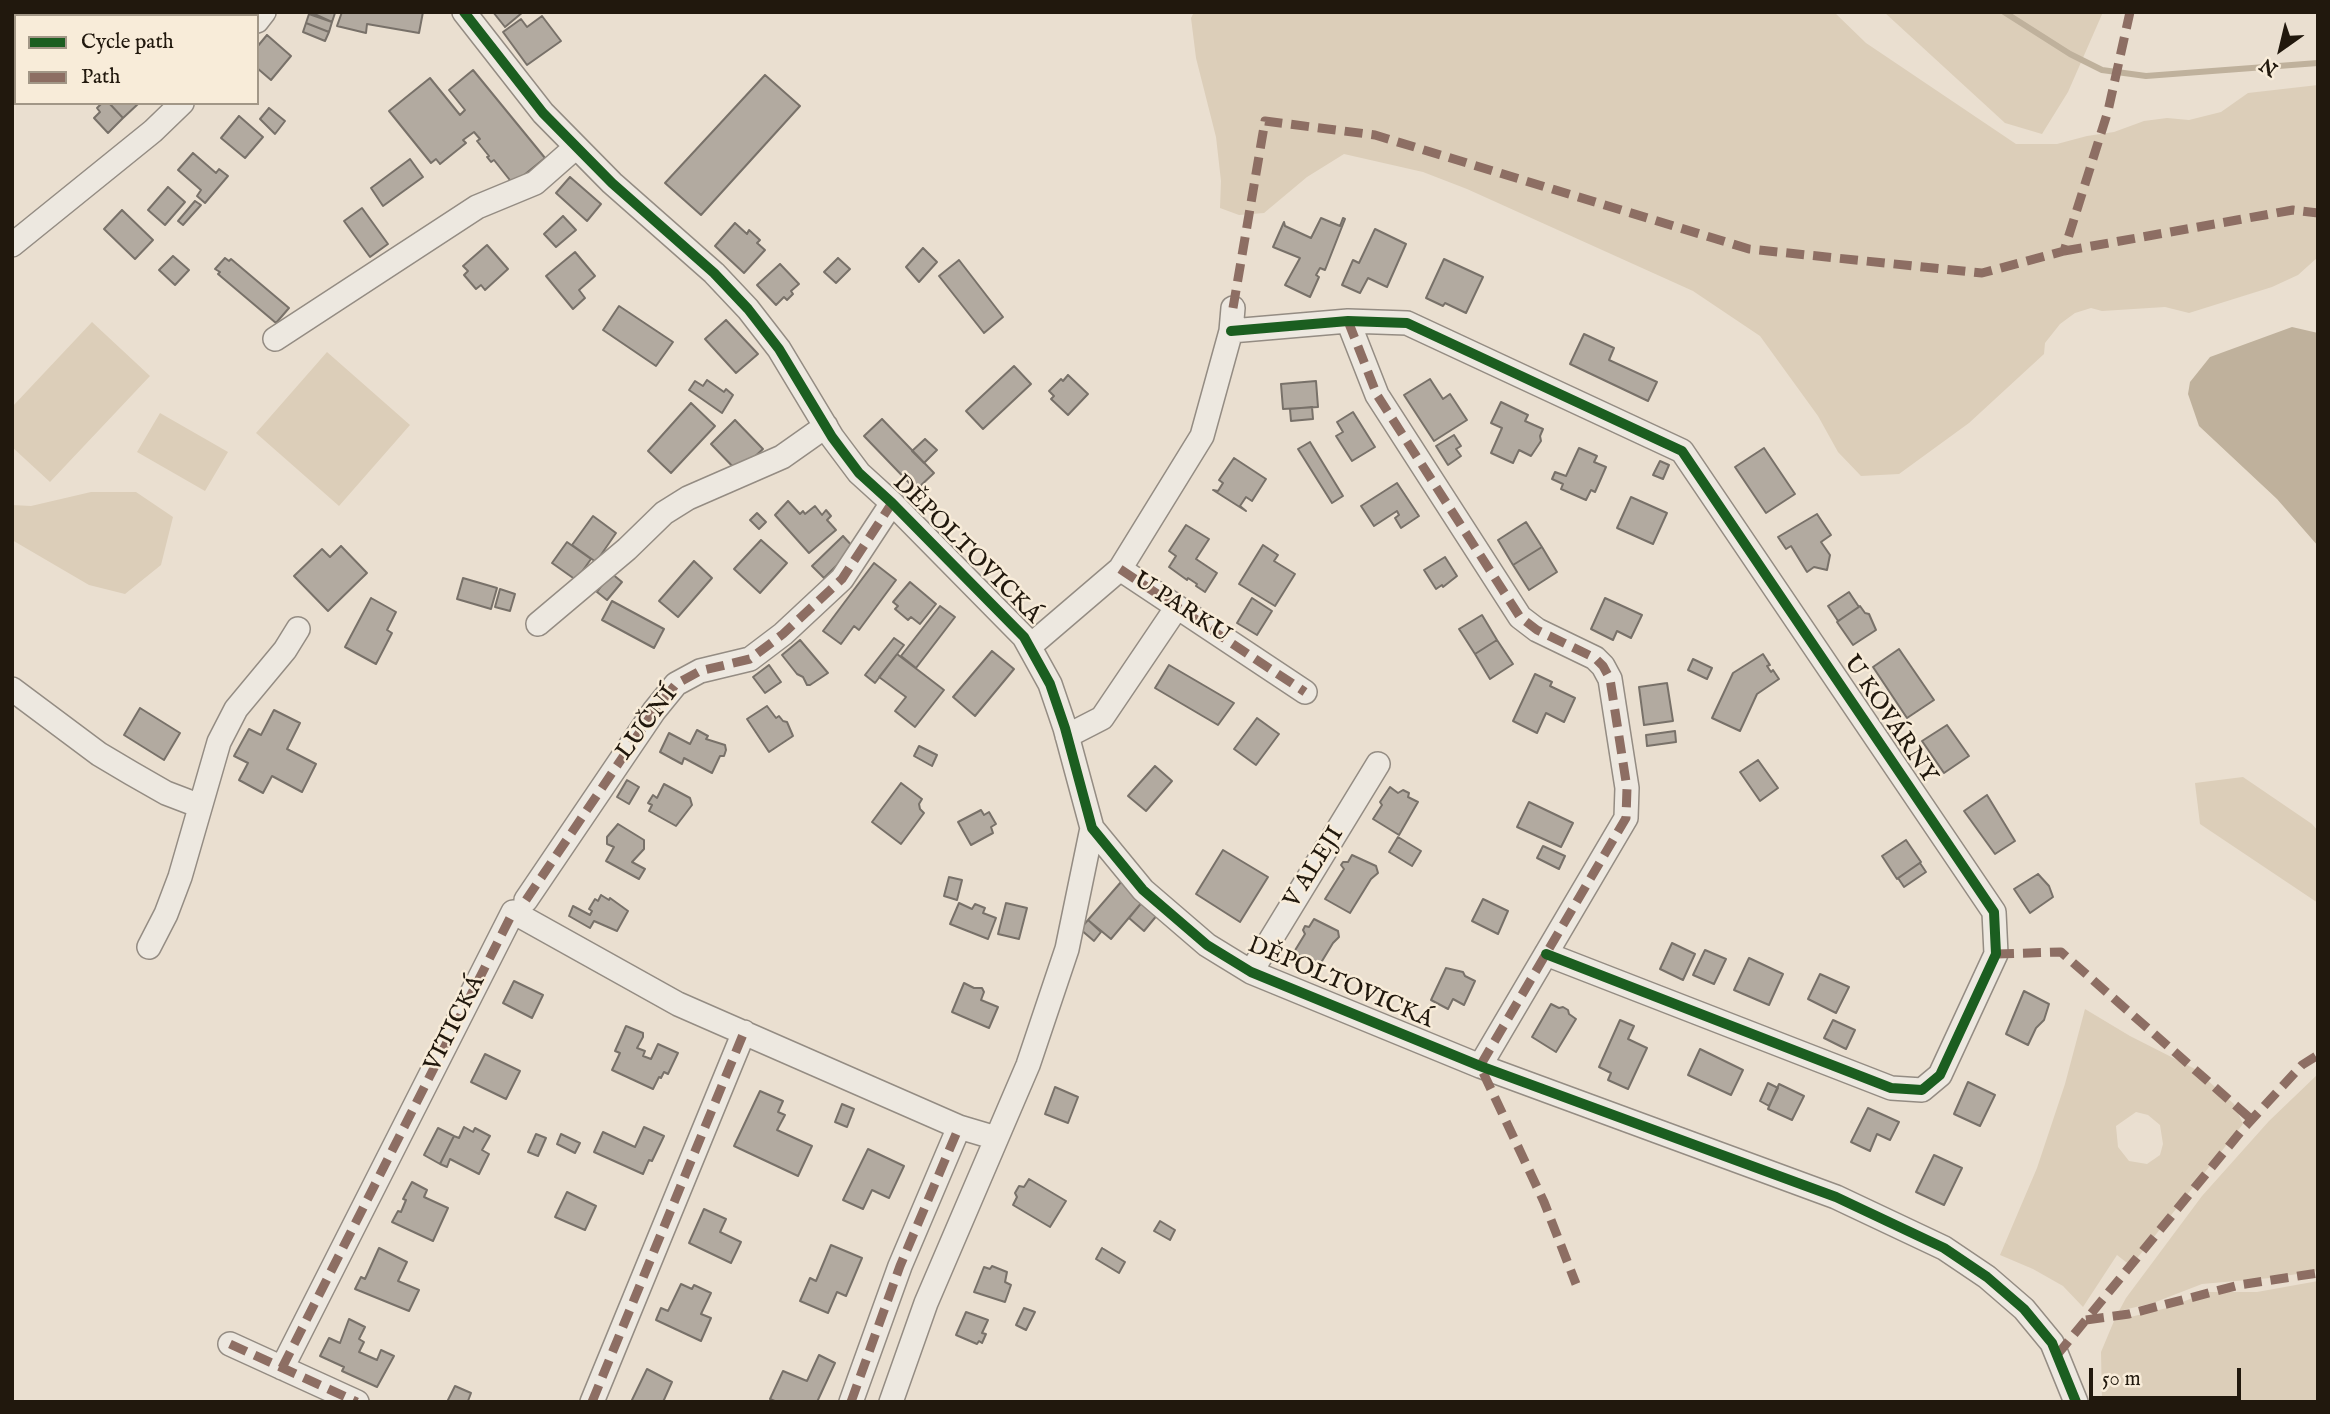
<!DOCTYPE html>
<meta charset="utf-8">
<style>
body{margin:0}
#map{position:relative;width:2330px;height:1414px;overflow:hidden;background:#eadfd0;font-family:"IM FELL English",serif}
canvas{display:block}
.frame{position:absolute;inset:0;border:14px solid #21180d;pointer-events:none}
.legend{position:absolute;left:14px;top:14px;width:245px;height:91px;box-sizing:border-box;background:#f8ecd9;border:2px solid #a29787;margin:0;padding:9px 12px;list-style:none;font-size:21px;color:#21180d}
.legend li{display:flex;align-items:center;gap:14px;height:35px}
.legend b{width:35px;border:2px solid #a29787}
.north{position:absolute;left:2246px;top:14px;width:70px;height:70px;-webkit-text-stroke:5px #f8ecd9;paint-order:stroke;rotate:214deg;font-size:19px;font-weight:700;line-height:28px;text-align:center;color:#21180d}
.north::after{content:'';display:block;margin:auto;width:24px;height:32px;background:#21180d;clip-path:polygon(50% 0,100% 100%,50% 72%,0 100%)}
.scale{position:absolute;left:2089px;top:1368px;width:152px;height:32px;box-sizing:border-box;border:4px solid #21180d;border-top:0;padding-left:9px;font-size:21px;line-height:24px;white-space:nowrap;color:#21180d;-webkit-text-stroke:5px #f8ecd9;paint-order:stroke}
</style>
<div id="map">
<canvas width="2330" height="1414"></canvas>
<div class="frame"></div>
<ul class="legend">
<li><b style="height:9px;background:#1b5e20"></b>Cycle path</li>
<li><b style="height:9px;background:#8d6e63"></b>Path</li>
</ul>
<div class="north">N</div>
<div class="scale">50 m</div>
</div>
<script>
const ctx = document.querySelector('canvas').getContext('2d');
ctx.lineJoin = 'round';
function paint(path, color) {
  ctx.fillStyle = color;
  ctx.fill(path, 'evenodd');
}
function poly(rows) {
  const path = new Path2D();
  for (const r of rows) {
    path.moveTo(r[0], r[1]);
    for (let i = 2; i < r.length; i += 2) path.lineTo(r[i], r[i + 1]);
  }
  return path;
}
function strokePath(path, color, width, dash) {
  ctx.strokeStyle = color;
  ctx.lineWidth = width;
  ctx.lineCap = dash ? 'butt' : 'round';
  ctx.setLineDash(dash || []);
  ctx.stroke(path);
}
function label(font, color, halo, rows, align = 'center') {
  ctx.font = font + ' "IM FELL English",serif';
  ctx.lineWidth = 5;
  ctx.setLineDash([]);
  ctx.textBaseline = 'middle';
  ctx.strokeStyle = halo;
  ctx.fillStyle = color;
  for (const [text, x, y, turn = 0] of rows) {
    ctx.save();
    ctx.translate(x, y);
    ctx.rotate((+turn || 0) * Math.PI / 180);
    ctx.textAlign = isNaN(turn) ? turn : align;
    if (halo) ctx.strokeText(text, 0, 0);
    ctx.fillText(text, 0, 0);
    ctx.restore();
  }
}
paint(poly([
 [1194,12,1834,12,1866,43,2016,144,2057,144,2087,136,2114,132,2144,121,2167,118,2189,120,2221,112,2248,93,2318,85,2318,257,2298,275,2272,287,2189,313,2165,307,2102,311,2091,308,2075,313,2060,324,2045,343,2044,354,1969,423,1899,474,1861,476,1838,452,1818,416,1760,336,1693,291,1467,189,1423,172,1344,154,1307,177,1264,213,1239,215,1220,208,1221,181,1216,137,1196,58,1191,18],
 [1884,12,2103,12,2068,92,2042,134,2005,123],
 [92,322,150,376,50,482,12,447,12,407],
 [327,352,410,425,339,506,256,433],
 [160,413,228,452,205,491,137,452],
 [91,492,136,492,173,517,161,565,125,594,89,585,12,540,12,505,31,506],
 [2243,777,2312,824,2318,831,2318,903,2200,824,2195,783],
 [2085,1009,2130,1036,2195,1069,2234,1104,2243,1124,2131,1266,2117,1255,2083,1307,2063,1286,2033,1269,2000,1255,2037,1168,2065,1084],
 [2136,1112,2148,1115,2160,1125,2163,1144,2160,1155,2147,1164,2129,1161,2118,1147,2116,1126],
 [2318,1074,2318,1271,2270,1278,2202,1284,2153,1303,2119,1311,2126,1298,2202,1196,2269,1121],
 [2318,1281,2318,1402,2102,1402,2101,1352,2114,1321,2167,1308,2208,1292,2257,1292]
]), '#dcceb9');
paint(poly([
 [2292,327,2318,333,2318,546,2277,499,2199,426,2188,394,2190,382,2210,357]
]), '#bfb19c');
strokePath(poly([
 [2004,12,2070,54,2102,70,2146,76,2318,63]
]), '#bfb19c', 6);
const building = poly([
 [310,12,332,12,335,13,332,22,310,12],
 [342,12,423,12,419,33,367,24,366,33,337,26,342,12],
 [493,12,523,12,505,27,493,12],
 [309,14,332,22,329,32,306,23,309,14],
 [542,16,561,41,527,65,503,32,521,19,527,27,542,16],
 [306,23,329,32,325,41,303,32,306,23],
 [267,35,291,56,271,80,257,68,257,47,267,35],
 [473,70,545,158,513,184,494,160,491,162,487,157,489,156,477,141,480,139,474,132,463,140,466,143,440,164,436,159,431,163,389,111,430,78,460,115,465,110,449,90,473,70],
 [765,75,800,106,701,215,665,183,765,75],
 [102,103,109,103,123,118,108,133,94,118,100,112,97,108,102,103],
 [109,103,138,103,138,104,123,118,109,103],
 [269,108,285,121,275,134,260,119,269,108],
 [239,116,263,137,245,158,221,138,239,116],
 [193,153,216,173,219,169,228,176,205,203,197,196,201,190,178,170,193,153],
 [410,159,423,177,383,206,371,188,410,159],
 [570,177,601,204,587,221,556,193,570,177],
 [168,187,185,202,165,225,148,210,168,187],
 [195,201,201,205,183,225,178,221,195,201],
 [362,208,388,244,370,257,344,221,362,208],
 [122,210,153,240,135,259,104,229,122,210],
 [563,216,576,230,556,247,544,234,563,216],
 [1321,218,1340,226,1343,218,1345,219,1325,270,1320,268,1316,275,1319,277,1310,297,1285,285,1300,258,1273,247,1284,222,1285,226,1311,238,1321,218],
 [735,223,747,234,749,230,760,240,757,243,765,250,744,273,715,246,735,223],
 [1375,229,1406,244,1387,287,1368,278,1360,293,1342,285,1353,260,1359,263,1375,229],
 [487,245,508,269,485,290,481,285,476,289,464,275,468,271,463,266,487,245],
 [923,248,937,262,919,282,906,267,923,248],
 [575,252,595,276,579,290,585,298,573,309,546,276,575,252],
 [173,256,189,270,175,285,159,270,173,256],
 [225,258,229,261,231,259,289,308,276,323,218,274,220,272,215,269,225,258],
 [838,258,850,269,836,283,824,272,838,258],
 [1444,259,1483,277,1466,313,1445,303,1443,306,1426,298,1444,259],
 [959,260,1003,317,984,333,939,276,959,260],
 [780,264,799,284,791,291,793,294,787,300,784,297,776,305,757,285,780,264],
 [619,306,673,342,656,366,603,330,619,306],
 [726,320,758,354,736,373,705,339,726,320],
 [1584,334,1614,348,1609,360,1657,382,1648,401,1570,364,1584,334],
 [1014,366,1031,384,983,429,966,411,1014,366],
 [1068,375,1088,394,1068,415,1051,399,1054,396,1049,391,1061,379,1063,381,1068,375],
 [1430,379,1443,399,1450,394,1467,420,1434,441,1404,395,1430,379],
 [707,380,724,392,726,389,733,395,722,413,689,390,695,381,703,386,707,380],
 [1316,381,1318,407,1283,409,1281,384,1316,381],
 [1501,402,1528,415,1525,421,1543,429,1540,436,1541,441,1531,456,1519,450,1513,463,1491,453,1502,428,1491,423,1501,402],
 [691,403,715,426,671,473,648,451,691,403],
 [1312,407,1313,419,1291,421,1290,409,1312,407],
 [1353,412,1375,447,1352,461,1336,436,1343,432,1337,422,1353,412],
 [882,419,934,473,916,490,864,436,882,419],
 [735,420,763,449,738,472,711,444,735,420],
 [1454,435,1461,446,1456,449,1461,456,1448,465,1436,446,1454,435],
 [925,439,937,450,924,463,912,451,925,439],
 [1310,442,1343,496,1332,503,1298,449,1310,442],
 [1579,448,1597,456,1594,462,1606,467,1595,492,1591,490,1586,500,1561,489,1563,484,1552,479,1555,472,1566,476,1579,448],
 [1764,448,1795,494,1766,513,1735,467,1764,448],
 [1234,458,1266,479,1252,501,1246,497,1240,506,1246,511,1213,490,1218,491,1223,483,1219,480,1234,458],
 [1660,461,1669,465,1663,479,1653,475,1660,461],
 [1397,483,1419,516,1401,528,1395,518,1399,515,1397,511,1374,526,1361,506,1397,483],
 [1631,497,1667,513,1653,544,1617,528,1631,497],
 [788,501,800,514,803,511,805,514,815,506,822,515,826,510,831,516,827,520,836,530,809,553,775,515,788,501],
 [757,513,766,522,759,529,750,520,757,513],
 [1817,514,1831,535,1821,542,1830,555,1827,570,1814,567,1807,572,1791,546,1786,549,1778,537,1817,514],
 [593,516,616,533,596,562,572,545,593,516],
 [1526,522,1542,547,1513,565,1498,540,1526,522],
 [1186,525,1209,539,1196,559,1217,573,1205,592,1196,586,1197,584,1188,578,1187,580,1169,567,1176,556,1169,551,1186,525],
 [843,536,854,548,824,578,812,566,843,536],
 [761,540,787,563,760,593,734,569,761,540],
 [567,542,591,559,576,580,552,563,567,542],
 [1263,545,1278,555,1274,561,1295,574,1275,606,1239,584,1263,545],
 [341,546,367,573,328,611,294,576,322,549,330,557,341,546],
 [1542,547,1557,572,1529,590,1513,565,1542,547],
 [1445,557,1457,576,1443,587,1442,585,1436,589,1424,570,1445,557],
 [694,561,712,578,678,617,659,601,694,561],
 [874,563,896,580,859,630,854,626,841,644,823,631,874,563],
 [611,573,622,582,607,600,597,592,611,573],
 [463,578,497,588,491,609,457,599,463,578],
 [910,582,936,604,920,624,911,617,908,620,895,609,898,606,893,602,910,582],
 [500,589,515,594,510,611,495,607,500,589],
 [1849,592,1859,607,1838,621,1828,606,1849,592],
 [371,598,396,612,387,630,392,633,376,664,345,647,371,598],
 [1252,598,1272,611,1257,635,1237,623,1252,598],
 [1605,598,1642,615,1631,638,1617,631,1613,640,1591,629,1605,598],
 [612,601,664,629,654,648,602,620,612,601],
 [940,606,955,617,916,668,901,656,940,606],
 [1860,606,1865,613,1869,614,1876,630,1853,645,1837,622,1860,606],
 [1482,615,1497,640,1475,654,1459,629,1482,615],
 [894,638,904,645,875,683,865,675,894,638],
 [800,640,828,673,810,685,807,685,803,677,797,674,782,655,800,640],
 [1497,640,1513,664,1490,679,1475,654,1497,640],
 [1899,649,1934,700,1907,718,1873,667,1899,649],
 [992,651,1014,669,975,716,953,697,992,651],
 [897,654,944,690,915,727,895,711,906,697,879,677,897,654],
 [1763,654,1770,665,1767,666,1771,672,1773,670,1779,679,1757,694,1740,731,1712,718,1733,673,1763,654],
 [1693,659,1712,668,1707,679,1688,670,1693,659],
 [769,665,781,682,765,693,753,677,769,665],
 [1169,665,1234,703,1218,725,1155,688,1169,665],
 [1535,674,1552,682,1550,686,1575,698,1564,722,1546,713,1537,733,1513,721,1535,674],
 [1667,683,1673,721,1644,725,1639,687,1667,683],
 [767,706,776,718,779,716,783,721,787,722,793,736,769,752,747,719,767,706],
 [140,708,180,733,164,760,124,735,140,708],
 [274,710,300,723,287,749,316,764,302,792,272,776,263,793,239,780,248,763,234,756,249,729,261,735,274,710],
 [1257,718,1279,734,1256,765,1234,749,1257,718],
 [1947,725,1969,756,1944,773,1922,741,1947,725],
 [697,730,708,736,706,739,725,745,726,750,724,756,720,756,712,773,684,758,682,764,660,752,669,733,690,744,697,730],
 [1675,731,1676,742,1647,746,1646,735,1675,731],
 [919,746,937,755,932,766,914,756,919,746],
 [1758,760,1778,788,1760,801,1740,772,1758,760],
 [1155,766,1172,781,1146,811,1128,796,1155,766],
 [627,780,639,787,629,804,617,797,627,780],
 [901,783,922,799,919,804,920,809,924,813,901,844,872,822,901,783],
 [664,784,690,798,692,805,676,826,649,811,652,805,648,803,653,795,657,798,664,784],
 [1390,787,1398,793,1403,790,1409,793,1408,797,1418,802,1399,835,1373,819,1382,805,1380,802,1390,787],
 [1987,795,2015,841,1995,854,1964,811,1987,795],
 [1529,802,1573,823,1561,847,1517,827,1529,802],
 [981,810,984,815,989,812,996,824,991,827,993,833,971,845,958,822,981,810],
 [618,824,644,840,644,849,632,862,645,869,639,879,606,861,614,847,607,844,607,837,618,824],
 [1398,837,1421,851,1412,866,1389,852,1398,837],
 [1906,840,1921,862,1897,879,1882,856,1906,840],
 [1543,846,1565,856,1559,869,1537,858,1543,846],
 [1223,850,1268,877,1240,922,1196,894,1223,850],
 [1352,855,1376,866,1378,873,1371,879,1350,913,1325,899,1344,869,1341,865,1343,862,1348,862,1352,855],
 [1920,863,1926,872,1904,887,1898,878,1920,863],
 [2038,874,2049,886,2053,897,2030,913,2014,889,2038,874],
 [949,877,962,880,957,900,944,896,949,877],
 [1121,882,1143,901,1111,939,1088,920,1121,882],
 [601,895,609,900,610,898,628,911,617,931,594,921,590,928,569,916,573,906,590,915,592,911,589,909,595,899,598,901,601,895],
 [1483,899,1508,911,1498,934,1472,921,1483,899],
 [1143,901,1158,914,1144,931,1129,918,1143,901],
 [959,903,972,909,975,904,985,908,983,913,996,918,988,939,950,924,959,903],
 [1006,903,1027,908,1019,939,998,934,1006,903],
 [1314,919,1338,931,1339,937,1333,943,1319,966,1294,952,1305,934,1303,930,1305,926,1309,927,1314,919],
 [1088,920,1101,932,1094,941,1080,929,1088,920],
 [1672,943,1695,954,1683,980,1660,969,1672,943],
 [1705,950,1726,959,1714,984,1693,975,1705,950],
 [1749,958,1783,974,1769,1005,1734,990,1749,958],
 [1446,968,1463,972,1465,976,1475,981,1464,1005,1453,999,1448,1009,1431,1000,1446,968],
 [1820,974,1849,987,1836,1013,1808,999,1820,974],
 [514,981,543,995,532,1018,503,1003,514,981],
 [964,983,974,988,982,988,984,992,981,1000,998,1007,989,1028,952,1012,964,983],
 [2024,991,2049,1004,2044,1020,2036,1028,2028,1045,2006,1034,2024,991],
 [1551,1004,1559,1008,1563,1007,1568,1010,1569,1014,1576,1019,1556,1052,1532,1037,1551,1004],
 [1620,1020,1634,1026,1628,1039,1647,1048,1628,1089,1608,1080,1611,1073,1599,1067,1620,1020],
 [1833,1020,1855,1030,1846,1049,1824,1038,1833,1020],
 [626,1026,643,1033,643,1037,637,1048,645,1051,643,1056,651,1059,658,1044,678,1053,668,1074,664,1072,661,1078,659,1077,653,1089,612,1070,620,1053,615,1051,626,1026],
 [1700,1049,1743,1070,1731,1095,1688,1075,1700,1049],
 [485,1054,520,1071,506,1099,471,1082,485,1054],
 [1968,1082,1995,1095,1980,1126,1954,1114,1968,1082],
 [1768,1083,1778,1088,1769,1106,1760,1101,1768,1083],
 [1779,1084,1804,1096,1792,1120,1768,1109,1779,1084],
 [1055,1087,1078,1097,1068,1123,1045,1114,1055,1087],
 [760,1091,783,1101,778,1112,785,1115,777,1130,812,1146,798,1176,734,1146,760,1091],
 [842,1104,854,1109,847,1127,835,1122,842,1104],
 [1868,1108,1899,1122,1890,1140,1877,1134,1870,1151,1851,1142,1868,1108],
 [464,1127,473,1132,475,1128,490,1136,482,1150,489,1154,479,1174,450,1159,447,1167,440,1164,454,1136,459,1138,464,1127],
 [644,1127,664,1136,652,1161,649,1160,643,1174,594,1152,603,1132,635,1147,644,1127],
 [438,1128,454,1136,440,1164,424,1155,438,1128],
 [536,1134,546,1138,538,1156,528,1152,536,1134],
 [561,1134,580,1143,575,1153,557,1144,561,1134],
 [868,1149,904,1166,889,1198,872,1190,863,1209,843,1200,868,1149],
 [1934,1155,1962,1168,1944,1205,1916,1192,1934,1155],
 [1029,1179,1066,1201,1050,1227,1013,1205,1017,1197,1015,1193,1019,1186,1024,1187,1029,1179],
 [412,1182,427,1190,424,1197,448,1208,433,1241,392,1222,398,1211,401,1212,406,1200,403,1199,412,1182],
 [567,1192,596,1206,585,1230,555,1217,567,1192],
 [704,1209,726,1219,720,1232,741,1242,731,1263,689,1243,704,1209],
 [1160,1221,1175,1230,1170,1240,1154,1231,1160,1221],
 [831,1245,862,1258,846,1296,837,1292,828,1313,800,1301,810,1278,816,1281,831,1245],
 [379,1248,407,1262,398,1281,419,1290,409,1311,355,1289,361,1277,365,1279,379,1248],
 [1102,1248,1125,1262,1119,1273,1096,1259,1102,1248],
 [992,1266,1007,1272,1005,1282,1011,1285,1005,1302,974,1292,984,1267,990,1269,992,1266],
 [681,1284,692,1289,694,1285,711,1293,701,1314,711,1318,701,1341,656,1320,661,1308,668,1311,681,1284],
 [1024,1308,1035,1312,1026,1330,1016,1325,1024,1308],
 [966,1312,988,1320,982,1333,986,1334,982,1343,979,1341,977,1344,956,1335,966,1312],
 [349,1319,365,1327,359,1339,364,1342,359,1352,377,1360,381,1350,394,1356,377,1387,342,1371,344,1367,320,1356,329,1338,340,1343,349,1319],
 [819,1355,835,1363,817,1402,777,1402,770,1399,783,1371,807,1381,819,1355],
 [647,1369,672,1382,663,1402,631,1402,647,1369],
 [455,1386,471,1393,468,1401,470,1402,447,1402,455,1386]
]);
paint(building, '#b2aaa0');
strokePath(building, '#787169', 2);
const minor = poly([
 [464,12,543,113,612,183,714,273,748,309,779,349,832,437,859,473,892,503,1024,637,1050,684,1065,728,1092,828,1143,890,1207,945,1251,972,1480,1066,1836,1197,1944,1248,1987,1277,2024,1309,2052,1343,2076,1402],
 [257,21,264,12],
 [12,245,153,131,182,103],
 [1348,321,1377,395,1520,617,1537,630,1595,658,1603,666,1610,679,1627,788,1626,818,1480,1066],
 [1231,331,1348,321,1407,323,1682,451,1994,912,1996,954,1940,1075,1922,1090,1891,1088,1546,954],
 [275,339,477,207,535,183,576,147],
 [1120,569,1305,692],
 [538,624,627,549,664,513,688,498,782,457,826,426],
 [1030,646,1120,569,1202,436,1231,331,1233,308],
 [12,689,99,754,131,773,166,793,200,806],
 [1067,736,1102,718,1177,607],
 [526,900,654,711,676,684,700,671,750,659,783,634,842,579,892,503],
 [149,947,166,914,180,877,219,742,236,709,285,650,298,629],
 [1251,972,1378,764],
 [230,1344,357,1402],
 [282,1368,513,912,678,1004,959,1127,996,1138],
 [592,1402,744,1032],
 [851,1402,900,1266,959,1127],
 [891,1402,926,1303,1028,1065,1067,949,1092,828]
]);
strokePath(minor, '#948c83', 26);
strokePath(minor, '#ede8e0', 23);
strokePath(poly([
 [2064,251,2293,210,2318,213],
 [1233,308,1265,121,1375,135,1749,249,1982,273,2064,251,2108,111,2130,12],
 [1348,321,1377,395,1520,617,1537,630,1595,658,1603,666,1610,679,1627,788,1626,818,1480,1066,1544,1202,1576,1284],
 [1120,569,1305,692],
 [526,900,654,711,676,684,700,671,750,659,783,634,842,579,892,503],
 [1996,954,2061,952,2252,1120],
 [2086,1320,2129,1314,2239,1285,2318,1273],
 [230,1344,357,1402],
 [2057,1355,2243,1129,2302,1065,2318,1055],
 [282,1368,513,912],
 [592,1402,744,1032],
 [851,1402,900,1266,959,1127]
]), '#8d6e63', 9, [18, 9]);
strokePath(poly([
 [464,12,543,113,612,183,714,273,748,309,779,349,832,437,859,473,892,503,1024,637,1050,684,1065,728,1092,828,1143,890,1207,945,1251,972,1480,1066,1836,1197,1944,1248,1987,1277,2024,1309,2052,1343,2076,1402],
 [1231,331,1348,321,1407,323,1682,451,1994,912,1996,954,1940,1075,1922,1090,1891,1088,1546,954]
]), '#1b5e20', 10);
label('24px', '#21180d', '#f8ecd9', [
 ["DĚPOLTOVICKÁ",966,550,45],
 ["U PARKU",1181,609,33],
 ["U KOVÁRNY",1889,720,56],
 ["LUČNÍ",648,724,-53],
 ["V ALEJI",1315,868,-58],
 ["DĚPOLTOVICKÁ",1340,984,23],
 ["VITICKÁ",456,1024,-63]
]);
</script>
